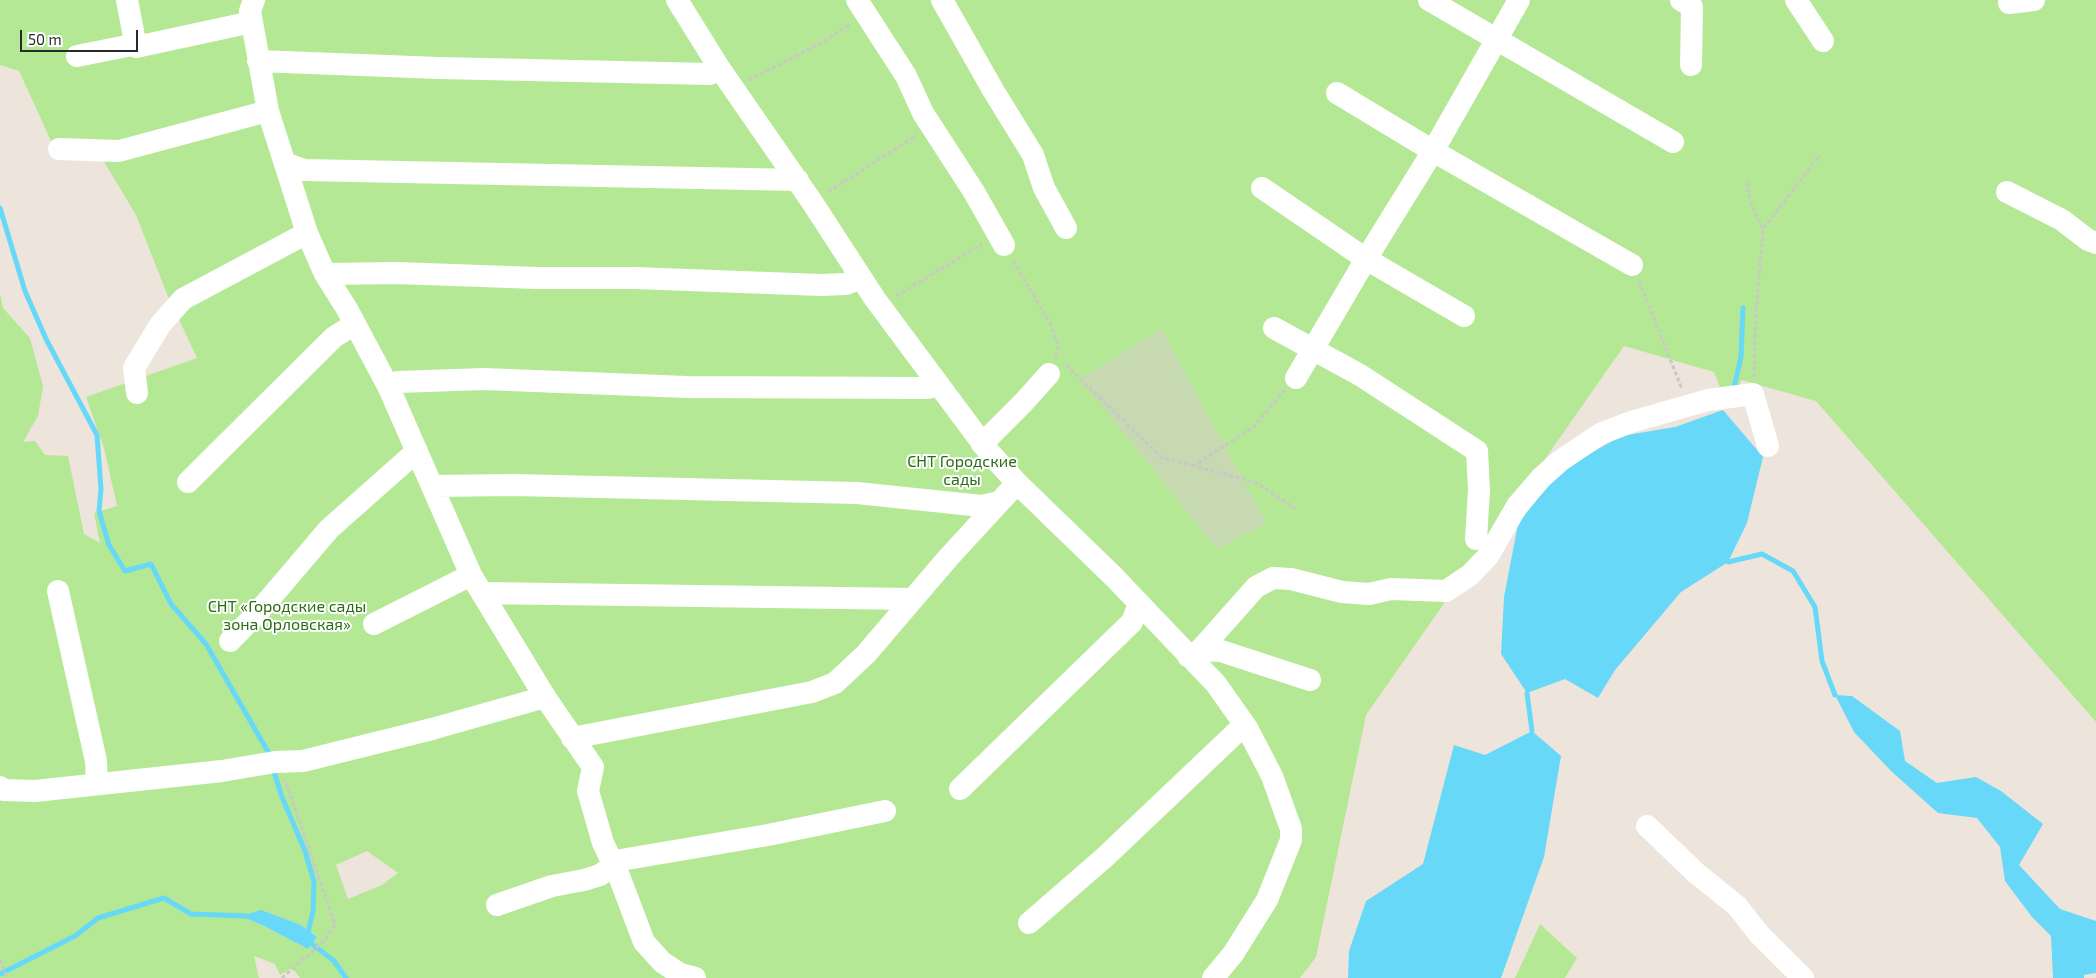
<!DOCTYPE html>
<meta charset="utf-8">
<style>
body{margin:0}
#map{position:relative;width:2096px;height:978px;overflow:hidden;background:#ede5db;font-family:"Exo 2",sans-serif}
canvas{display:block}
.scale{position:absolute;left:20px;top:30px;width:118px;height:22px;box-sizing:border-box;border:2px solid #2a2a2a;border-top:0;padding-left:6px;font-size:15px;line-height:18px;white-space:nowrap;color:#2a2a2a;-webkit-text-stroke:4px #fff;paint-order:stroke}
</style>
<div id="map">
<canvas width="2096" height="978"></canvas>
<div class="scale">50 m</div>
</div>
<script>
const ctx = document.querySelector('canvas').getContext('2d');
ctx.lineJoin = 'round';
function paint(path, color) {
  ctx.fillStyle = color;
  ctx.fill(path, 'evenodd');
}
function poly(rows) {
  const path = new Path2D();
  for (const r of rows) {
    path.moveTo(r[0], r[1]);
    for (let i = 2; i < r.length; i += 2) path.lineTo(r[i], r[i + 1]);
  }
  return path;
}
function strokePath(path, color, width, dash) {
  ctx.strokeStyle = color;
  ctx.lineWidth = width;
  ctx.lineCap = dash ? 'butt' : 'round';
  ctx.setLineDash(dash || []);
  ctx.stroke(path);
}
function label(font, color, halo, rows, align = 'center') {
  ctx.font = font + ' "Exo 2",sans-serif';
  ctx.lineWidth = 4;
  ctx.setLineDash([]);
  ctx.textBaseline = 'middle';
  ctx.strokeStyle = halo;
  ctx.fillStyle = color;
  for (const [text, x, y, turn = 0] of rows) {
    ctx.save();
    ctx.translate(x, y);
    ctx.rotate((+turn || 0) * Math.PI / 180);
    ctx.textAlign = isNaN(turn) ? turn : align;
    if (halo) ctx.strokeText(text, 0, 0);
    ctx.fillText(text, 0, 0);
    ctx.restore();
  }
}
paint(poly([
 [0,0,2096,0,2096,722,1816,401,1741,380,1739,391,1721,390,1714,372,1624,346,1366,715,1316,957,1300,978,300,978,292,968,280,975,275,964,254,956,259,978,0,978,0,293,3,308,30,338,43,386,38,416,23,442,35,441,45,455,68,456,84,534,100,543,94,513,117,506,104,448,86,397,197,358,167,294,136,215,103,160,57,154,19,71,0,65],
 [367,851,398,873,382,885,348,899,336,865],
 [261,911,301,925,317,937,308,949,264,926,242,916],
 [1540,924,1577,958,1565,978,1515,978]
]), '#b5e894');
paint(poly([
 [1161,329,1267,523,1217,549,1080,379]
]), '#c6d9b1');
paint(poly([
 [1723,410,1763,457,1747,523,1728,562,1681,592,1615,670,1598,698,1565,679,1527,693,1501,654,1504,597,1518,524,1558,472,1621,436,1675,427],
 [1835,695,1852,696,1900,731,1905,761,1937,783,1976,777,2001,791,2043,824,2019,865,2060,909,2096,921,2096,973,2084,975,2084,978,2053,978,2051,936,2032,917,2005,881,2000,847,1977,818,1938,813,1891,771,1854,732],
 [1532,731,1561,756,1544,857,1501,978,1348,978,1349,951,1366,901,1423,864,1454,745,1485,755],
 [261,910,301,925,317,937,308,949,264,926,241,916]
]), '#67d8f7');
strokePath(poly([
 [0,208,25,291,46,339,97,435,101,489,99,511,109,545,125,571,151,564,171,604,206,644,271,757],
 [1733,392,1741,357,1743,308],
 [1728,562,1762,554,1793,571,1815,607,1822,661,1835,695],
 [1527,693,1532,731],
 [273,769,282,797,305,851,314,882,313,911,307,937],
 [307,940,334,961,346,978],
 [0,974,75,936,98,918,164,898,191,914,247,916]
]), '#67d8f7', 5);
strokePath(poly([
 [749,80,819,44,851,24],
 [1747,182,1750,201,1762,228],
 [828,192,917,135],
 [1013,261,1050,323,1059,346,1055,357],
 [1639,281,1682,389],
 [896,296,982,244],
 [1066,365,1161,457,1194,466],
 [1754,377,1756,312,1763,229,1820,155],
 [1285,390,1254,426,1194,466,1257,483,1296,509],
 [0,960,7,978],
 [282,978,323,942,335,925,285,779]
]), '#c8c8c8', 3, [4, 2.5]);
strokePath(poly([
 [127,0,136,47,252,22],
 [254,0,250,11,268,111,307,233,325,274,347,309,389,388,471,575,545,697,593,767,588,791,603,843,619,876,644,942,662,962,680,974,695,978],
 [857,0,906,76,923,113,974,192,1004,245],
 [942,0,993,90,1033,155,1044,188,1066,228],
 [1429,0,1673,142],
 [1681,0,1692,7,1691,65],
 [1796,0,1823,41],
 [2009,3,2034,0],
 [77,56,132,45,136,47],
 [258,61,439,68,710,74,720,69],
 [1337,93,1433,151,1632,265],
 [59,149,119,151,268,111],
 [285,163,304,170,798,180],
 [1262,188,1366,259,1464,316],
 [2007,192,2062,220,2088,240,2096,243],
 [325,274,397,273,537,278,635,278,821,285,846,284,861,278],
 [1274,328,1360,375,1477,451,1479,490,1476,539],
 [1296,378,1366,259,1433,151,1519,0],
 [389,388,398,382,484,379,687,387,928,388,939,385],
 [137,393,134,368,160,325,183,299,307,233],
 [982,444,1023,403,1049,374],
 [188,482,334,337,355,324],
 [1017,483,1114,577,1216,684,1247,728,1272,776,1291,829,1291,840,1267,900,1233,954,1213,978],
 [432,486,514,485,857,493,982,506,999,502],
 [58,591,96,761,97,783],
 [483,593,913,599],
 [374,624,471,575],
 [230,641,260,610,329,529,417,451],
 [1200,650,1221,651,1310,680],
 [1188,656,1200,650,1256,587,1273,578,1291,579,1342,592,1369,594,1391,589,1446,591,1470,575,1488,556,1517,506,1541,478,1560,461,1600,434,1631,422,1708,400,1753,394,1768,446],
 [572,738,812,692,835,683,866,654,948,558,1017,483,988,451,875,299,812,202,720,69,677,0],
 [0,787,4,790,35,791,222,771,275,762,303,761,432,729,545,697],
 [960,789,1132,622,1139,604],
 [1647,826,1696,873,1737,906,1759,934,1803,978],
 [497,905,552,886,584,880,600,875,621,860,768,835,885,811],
 [1029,923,1105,857,1244,725]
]), '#fff', 22);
label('16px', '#2b6d15', '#fff', [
 ["СНТ Городские",962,462],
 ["сады",962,480],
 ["СНТ «Городские сады",287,607],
 ["зона Орловская»",287,625]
]);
</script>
